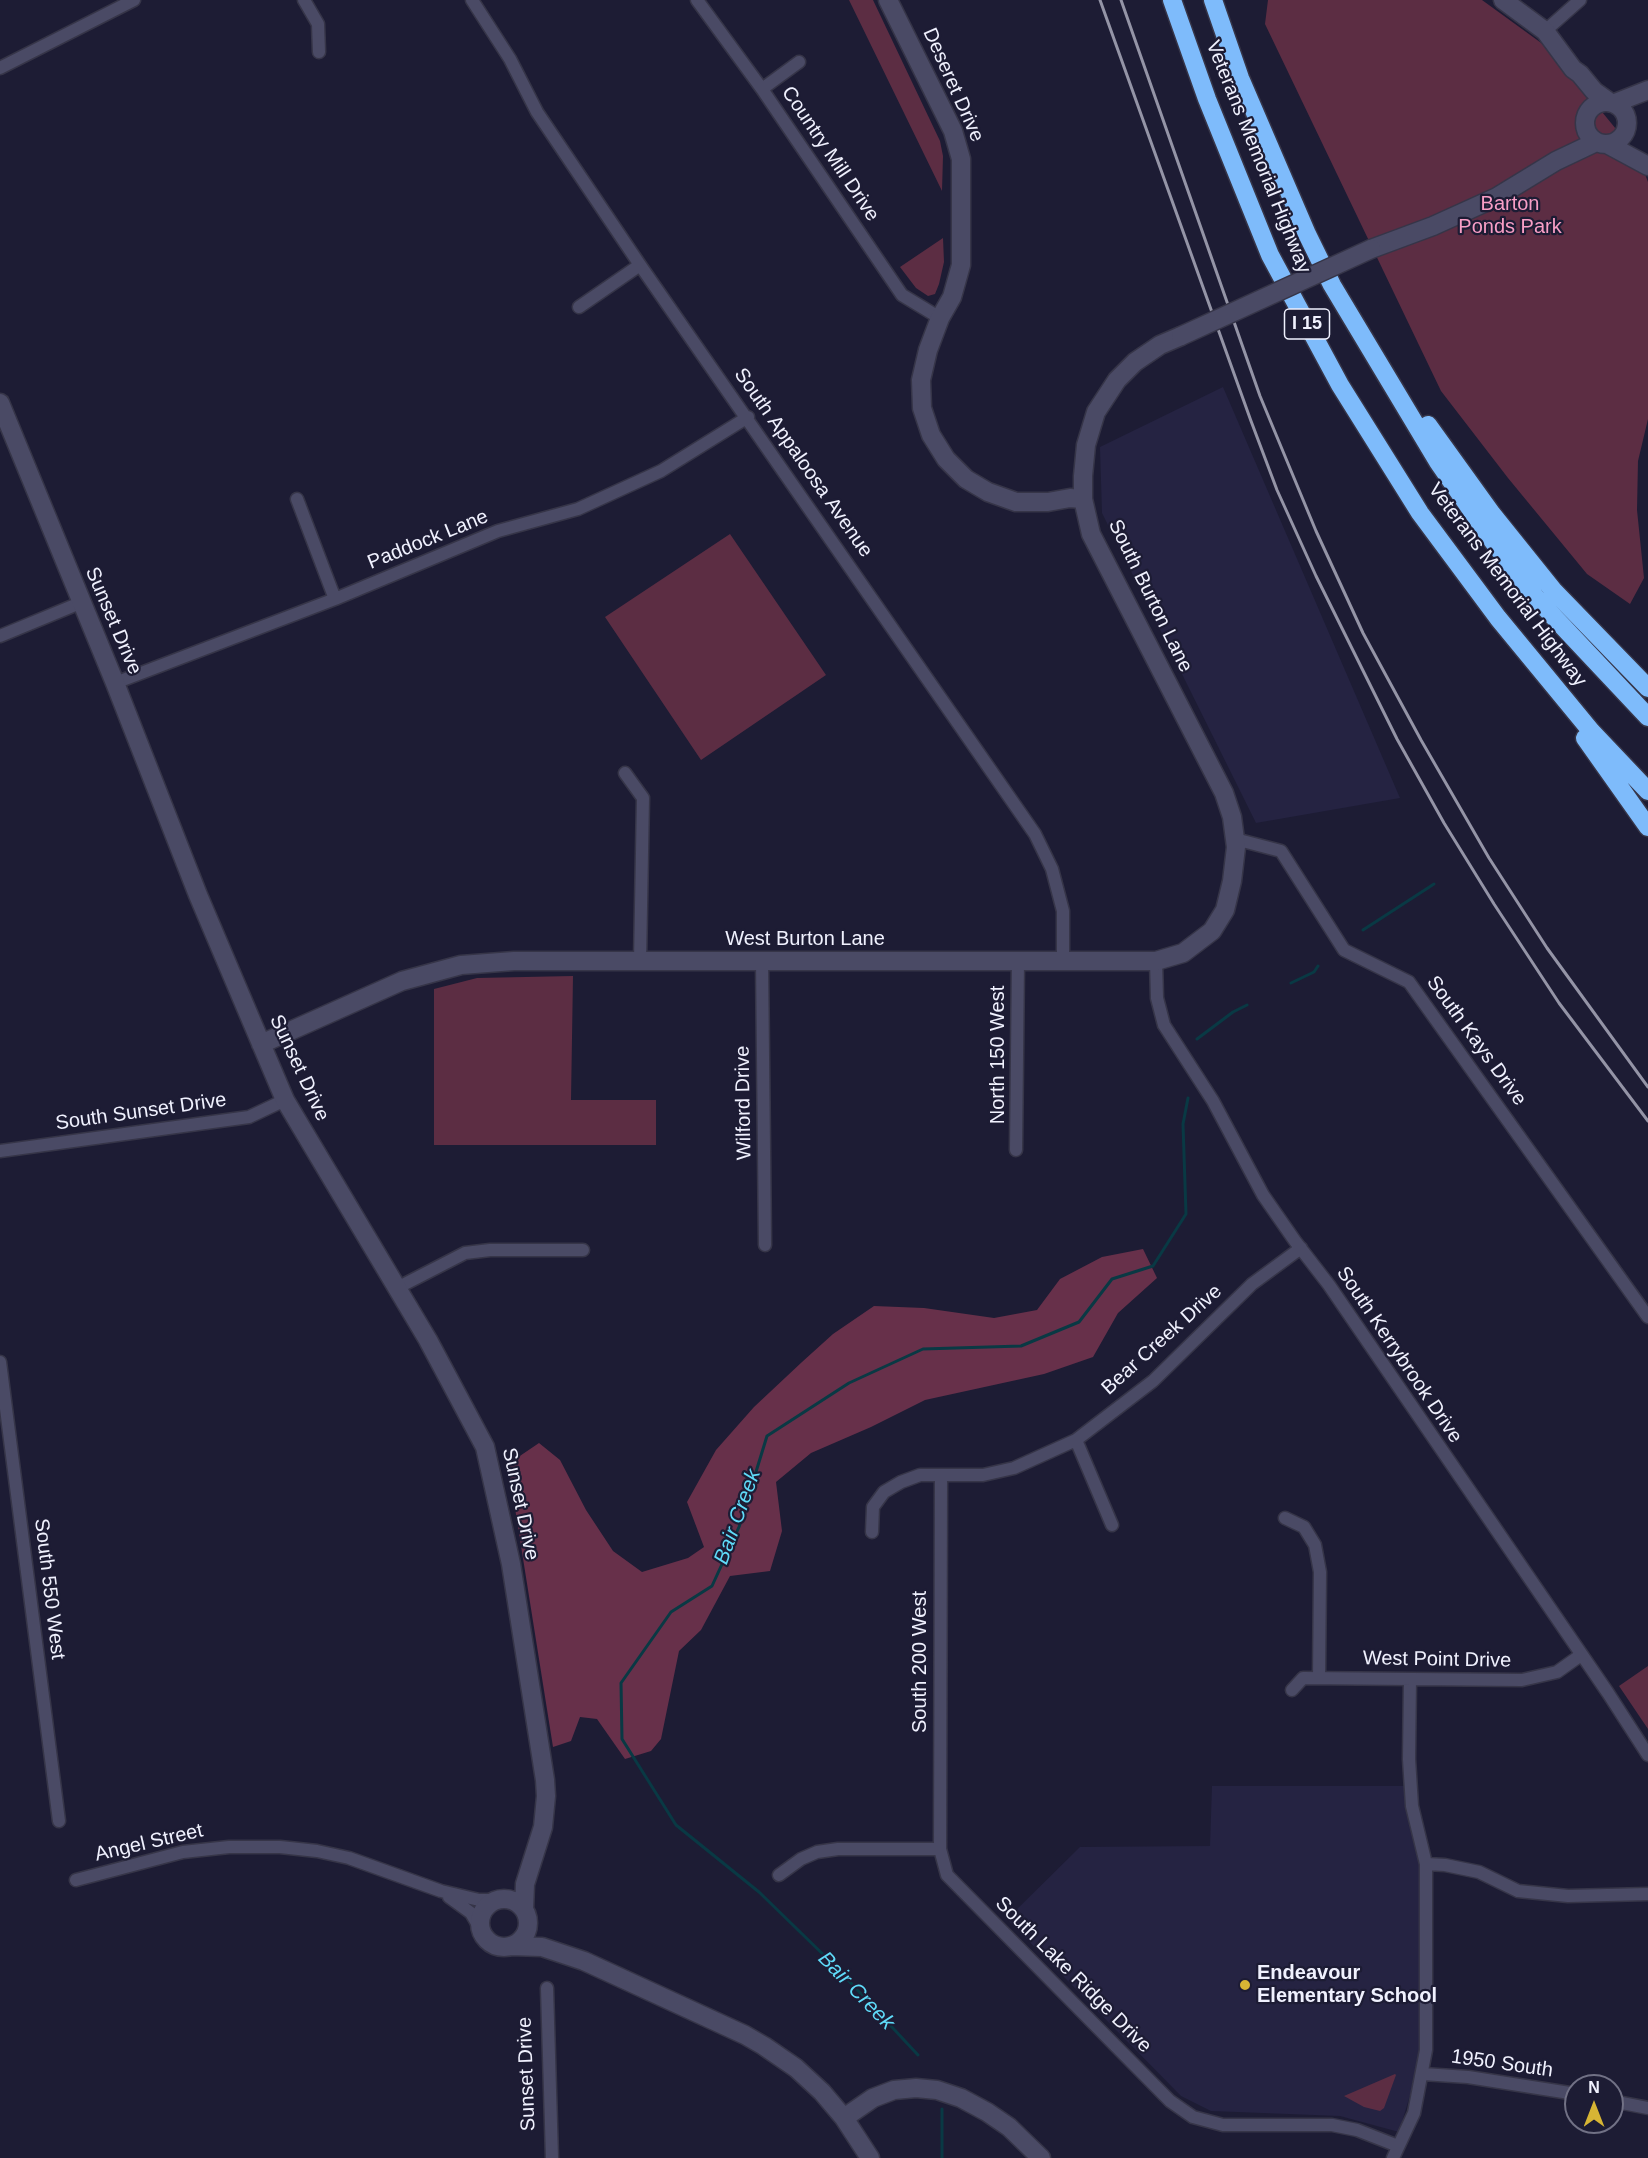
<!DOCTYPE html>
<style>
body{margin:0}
#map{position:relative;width:1648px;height:2158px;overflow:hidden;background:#1d1c34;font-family:Arial,sans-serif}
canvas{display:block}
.north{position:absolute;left:1564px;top:2074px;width:60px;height:60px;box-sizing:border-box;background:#1d1c34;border:2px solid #717185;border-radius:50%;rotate:0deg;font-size:16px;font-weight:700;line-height:24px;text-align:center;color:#f0f1fe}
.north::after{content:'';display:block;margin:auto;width:21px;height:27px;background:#d7b534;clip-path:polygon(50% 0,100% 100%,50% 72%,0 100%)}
</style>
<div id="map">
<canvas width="1648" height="2158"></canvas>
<div class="north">N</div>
</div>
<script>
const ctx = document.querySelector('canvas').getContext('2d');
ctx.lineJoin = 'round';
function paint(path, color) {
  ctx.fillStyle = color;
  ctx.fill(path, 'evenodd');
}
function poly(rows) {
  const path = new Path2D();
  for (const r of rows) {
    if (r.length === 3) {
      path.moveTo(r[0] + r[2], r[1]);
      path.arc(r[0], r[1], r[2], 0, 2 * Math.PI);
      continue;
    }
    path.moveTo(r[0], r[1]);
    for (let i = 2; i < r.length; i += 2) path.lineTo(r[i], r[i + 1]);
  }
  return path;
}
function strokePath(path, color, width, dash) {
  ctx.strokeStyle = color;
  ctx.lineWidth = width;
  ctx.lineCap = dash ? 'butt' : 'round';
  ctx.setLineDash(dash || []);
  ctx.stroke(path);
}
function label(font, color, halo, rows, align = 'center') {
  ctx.font = font + ' Arial,sans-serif';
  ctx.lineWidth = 4.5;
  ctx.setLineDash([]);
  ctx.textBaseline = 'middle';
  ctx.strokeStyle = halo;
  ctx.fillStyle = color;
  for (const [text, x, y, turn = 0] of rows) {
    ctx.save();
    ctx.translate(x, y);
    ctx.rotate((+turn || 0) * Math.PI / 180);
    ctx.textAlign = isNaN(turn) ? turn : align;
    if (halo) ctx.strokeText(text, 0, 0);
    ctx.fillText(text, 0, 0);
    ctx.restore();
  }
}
paint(poly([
 [1223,387,1400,798,1256,823,1102,513,1100,447],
 [1212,1786,1405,1786,1419,1848,1419,2051,1411,2092,1399,2132,1340,2116,1211,2111,1181,2096,1007,1919,1080,1847,1210,1846]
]), '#252342');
paint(poly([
 [849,0,873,0,940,141,943,156,942,191],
 [1268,0,1482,0,1544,45,1598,107,1638,156,1648,182,1648,419,1638,461,1637,510,1644,578,1630,604,1587,574,1508,478,1441,391,1265,24],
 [943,238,944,262,939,284,935,294,928,296,916,288,900,267],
 [730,534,826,675,701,760,605,617],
 [573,976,571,1100,656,1100,656,1145,434,1145,434,989,477,978],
 [1648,1666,1648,1729,1619,1686],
 [1395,2074,1396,2075,1384,2108,1380,2111,1364,2107,1344,2096]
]), '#5c2d43');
paint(poly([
 [1143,1249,1157,1278,1118,1313,1093,1357,1044,1374,925,1400,871,1427,811,1453,776,1482,782,1531,770,1571,730,1576,701,1630,679,1651,661,1739,651,1751,625,1759,597,1719,580,1717,571,1741,553,1747,508,1464,539,1443,560,1460,586,1510,613,1551,642,1572,688,1558,704,1547,687,1502,716,1450,754,1407,802,1362,833,1334,874,1306,924,1308,994,1318,1037,1310,1060,1279,1102,1257]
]), '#67304a');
strokePath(poly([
 [1363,930,1434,884],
 [1291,983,1314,972,1318,966],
 [1197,1039,1233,1012,1247,1005],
 [918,2055,834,1965,759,1892,676,1825,622,1739,621,1683,671,1612,712,1586,739,1527,767,1436,849,1383,923,1349,1021,1346,1079,1322,1112,1279,1153,1266,1186,1214,1183,1124,1188,1098],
 [942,2109,942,2158]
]), '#093944', 3);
const street = poly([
 [304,0,318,24,319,52],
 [472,0,510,59,537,112,640,265,1035,834,1052,869,1063,911,1063,961],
 [697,0,762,89,902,295,940,318],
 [1545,31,1580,0],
 [0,68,134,0],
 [762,89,799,62],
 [579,307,640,265],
 [297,499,335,599],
 [0,636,80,603],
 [115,683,335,599,498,531,578,509,661,471,748,417],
 [625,773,643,798,640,961],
 [1235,839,1281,851,1344,950,1409,982,1648,1317],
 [762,961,765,1245],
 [1156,961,1157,998,1164,1025,1213,1101,1263,1195,1295,1241,1329,1285,1608,1693,1648,1755],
 [1016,1150,1018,961],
 [0,1151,249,1117,285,1100],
 [397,1288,465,1253,490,1250,583,1250],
 [0,1362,59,1821],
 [1076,1440,1112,1525],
 [941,1475,940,1849,947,1875,1170,2101,1193,2117,1223,2125,1332,2125,1357,2130,1398,2146],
 [1285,1518,1304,1527,1315,1545,1320,1572,1319,1678],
 [872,1532,873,1507,884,1492,901,1482,920,1475,983,1475,1014,1468,1076,1440,1153,1381,1252,1284,1301,1248],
 [1292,1690,1303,1678,1522,1680,1557,1672,1581,1655],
 [1426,1864,1445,1865,1479,1872,1518,1891,1568,1896,1648,1894],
 [779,1875,801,1859,817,1852,838,1849,940,1849],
 [76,1880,183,1852,229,1847,280,1847,317,1851,349,1858,441,1891,479,1900,497,1900],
 [449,1897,471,1913,481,1930],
 [547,1988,552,2158],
 [1423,2074,1468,2077,1576,2094],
 [1612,2101,1648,2108],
 [1393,2158,1414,2113,1426,2050,1426,1864,1412,1806,1409,1759,1410,1679]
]);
const secondary = poly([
 [888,0,953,131,961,159,961,265,952,297,940,318,928,350,921,380,922,408,931,435,946,459,966,479,988,492,1016,502,1048,502,1070,498,1083,499],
 [1503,0,1545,31,1573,69,1580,74,1594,91,1608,101],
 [1606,123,21],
 [1615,103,1648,90],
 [1609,145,1648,166],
 [1371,249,1433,226,1497,197,1556,161,1596,142],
 [0,403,115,683,198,895,285,1100,428,1340,485,1447,511,1564,545,1780,546,1796,543,1827,525,1884,524,1910],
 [261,1044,402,981,461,965,514,961,1156,961,1183,953,1212,931,1225,910,1232,881,1236,847,1232,817,1224,793,1091,534,1083,499,1083,476,1086,445,1096,412,1117,380,1135,362,1160,345,1181,336],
 [504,1923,24],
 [511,1946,542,1947,584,1961,745,2035,764,2046,796,2068,822,2092,844,2118,870,2158],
 [844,2118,873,2098,894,2090,916,2088,937,2090,961,2098,987,2112,1009,2127,1041,2158]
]);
const highway = poly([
 [1172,0,1207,99,1270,255,1340,385,1420,513,1498,618,1591,731,1648,791],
 [1213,0,1240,78,1307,234,1332,285,1438,462,1489,536,1536,598,1648,717],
 [1428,425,1492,514,1553,590,1648,688],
 [1585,738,1648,827]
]);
strokePath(street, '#363548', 15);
strokePath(secondary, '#363548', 21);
strokePath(highway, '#363548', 21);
strokePath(street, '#4a4a65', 12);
strokePath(secondary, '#4a4a65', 18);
strokePath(highway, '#7ebbfb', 18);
strokePath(poly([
 [1100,0,1251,421,1277,490,1316,576,1397,739,1444,823,1494,904,1559,1003,1648,1121],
 [1121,0,1260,396,1316,531,1363,633,1421,740,1489,858,1547,948,1648,1087]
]), '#9494a6', 3);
const secondaryBridge = poly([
 [1181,336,1371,249]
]);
strokePath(secondaryBridge, '#363548', 21, []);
strokePath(secondaryBridge, '#4a4a65', 18);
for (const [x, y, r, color] of [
 [1245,1985,6,"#d7b534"]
]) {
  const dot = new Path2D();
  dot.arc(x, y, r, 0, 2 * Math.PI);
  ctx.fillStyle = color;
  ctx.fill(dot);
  strokePath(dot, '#1d1c34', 2);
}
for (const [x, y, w] of [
 [1307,324,45]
]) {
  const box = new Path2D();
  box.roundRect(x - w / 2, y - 15, w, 30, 4.5);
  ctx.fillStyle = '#1d1c34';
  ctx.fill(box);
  strokePath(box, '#f0f1fe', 1.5);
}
label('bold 18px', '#f0f1fe', null, [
 ["I 15",1307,324]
]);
label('20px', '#f0f1fe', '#1d1c34', [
 ["Deseret Drive",953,85,66],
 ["Country Mill Drive",830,154,56],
 ["Veterans Memorial Highway",1258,157,68],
 ["South Appaloosa Avenue",803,463,55],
 ["Paddock Lane",428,540,-22],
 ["Veterans Memorial Highway",1507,585,53],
 ["South Burton Lane",1150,596,64],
 ["Sunset Drive",113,621,67],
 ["West Burton Lane",805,939],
 ["South Kays Drive",1476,1041,54],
 ["North 150 West",998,1055,-90],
 ["Sunset Drive",299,1068,65],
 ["Wilford Drive",744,1103,-91],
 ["South Sunset Drive",141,1112,-8],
 ["Bear Creek Drive",1162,1340,-42],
 ["South Kerrybrook Drive",1399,1355,56],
 ["Sunset Drive",520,1504,78],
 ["South 550 West",49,1589,83],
 ["West Point Drive",1437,1660,1],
 ["South 200 West",920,1662,-90],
 ["Angel Street",149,1843,-13],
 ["South Lake Ridge Drive",1073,1975,45],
 ["1950 South",1502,2064,8],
 ["Sunset Drive",527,2074,-92]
]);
label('20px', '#f89ec6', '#1d1c34', [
 ["Barton",1510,204],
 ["Ponds Park",1510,227]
]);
label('bold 20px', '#f0f1fe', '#1d1c34', [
 ["Endeavour",1257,1973],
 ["Elementary School",1257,1996]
], 'left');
label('italic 21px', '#5fdbf9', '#1d1c34', [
 ["Bair Creek",738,1517,-70],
 ["Bair Creek",856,1991,46]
]);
</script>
